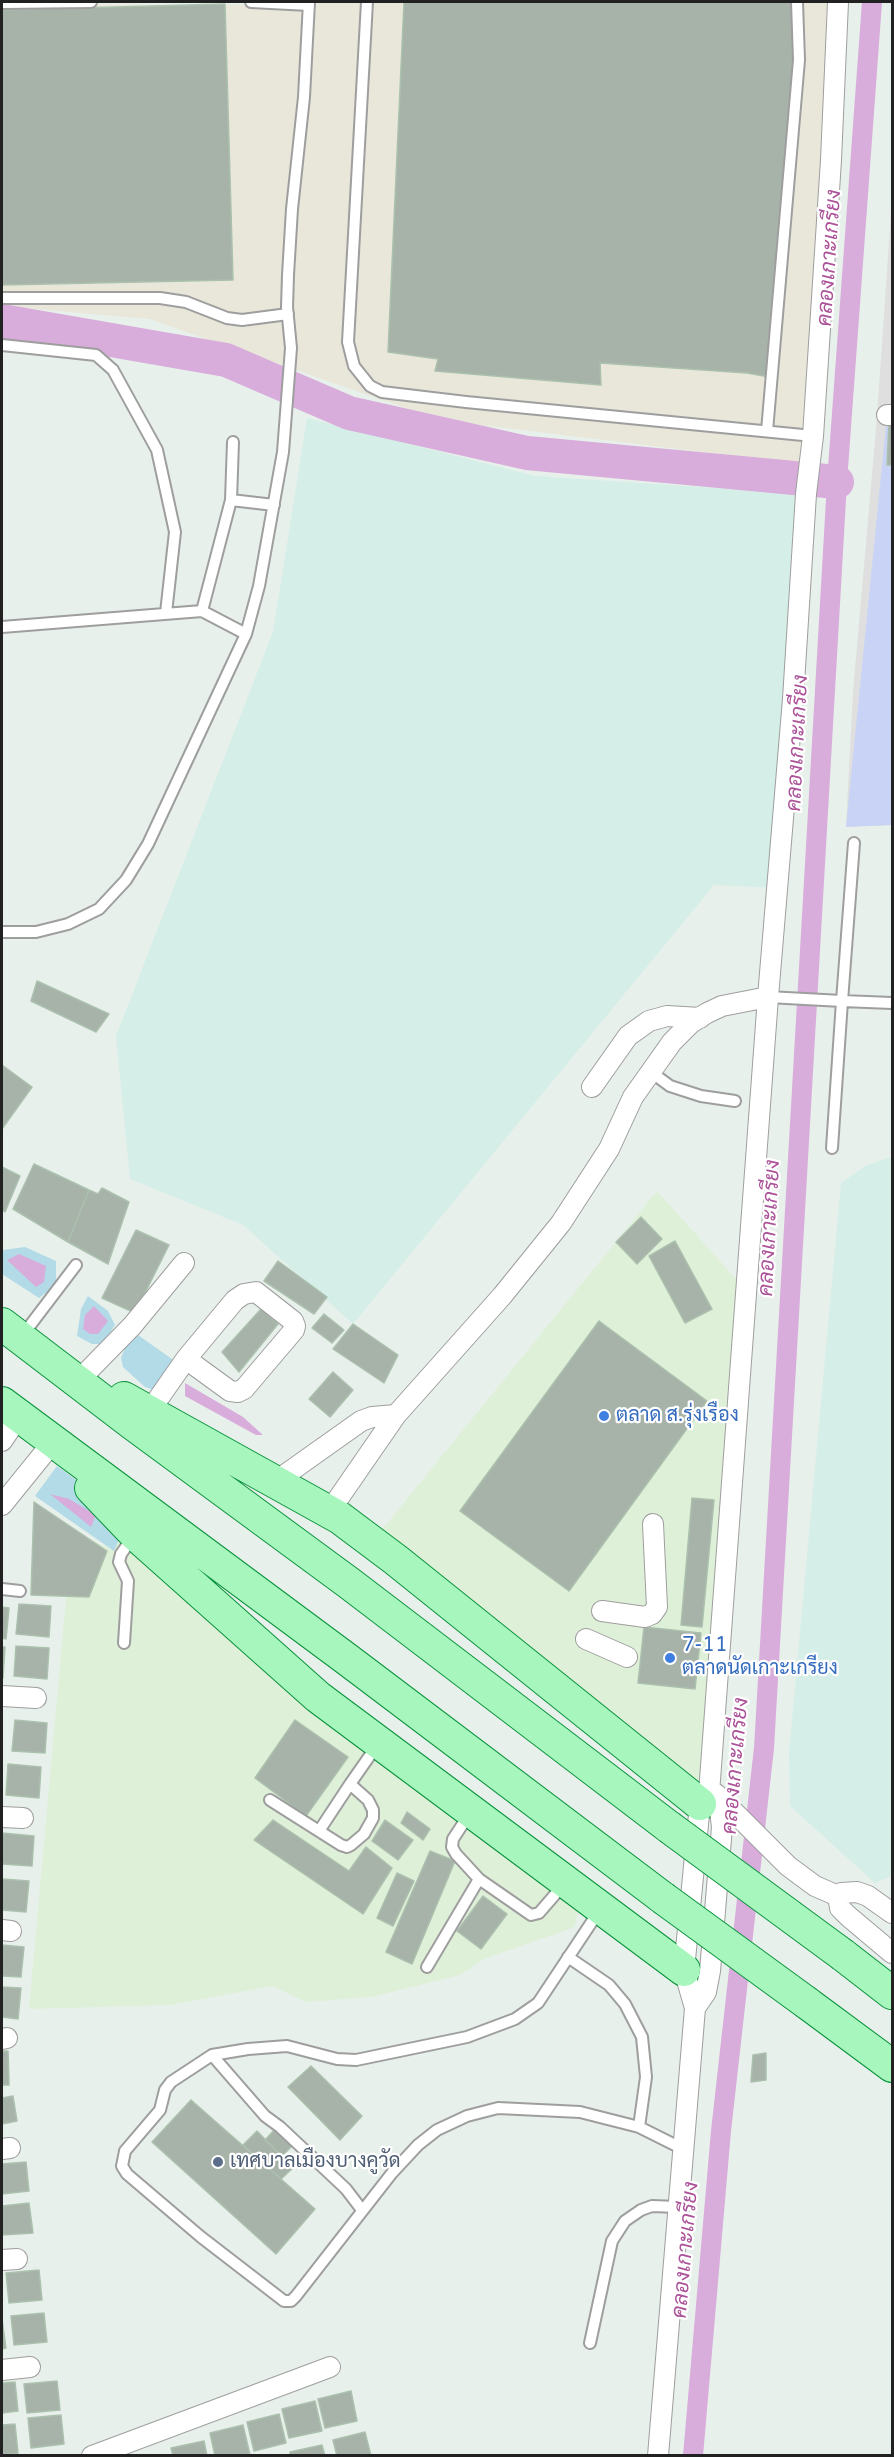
<!DOCTYPE html>
<meta charset="utf-8">
<style>
body{margin:0}
#map{position:relative;width:894px;height:2457px;overflow:hidden;background:#e8f0eb;font-family:"Varela Round",sans-serif}
canvas{display:block}
.frame{position:absolute;inset:0;border:3px solid #212121;pointer-events:none}
</style>
<div id="map">
<canvas width="894" height="2457"></canvas>
<div class="frame"></div>
</div>
<script>
const ctx = document.querySelector('canvas').getContext('2d');
ctx.lineJoin = 'round';
function paint(path, color) {
  ctx.fillStyle = color;
  ctx.fill(path, 'evenodd');
}
function poly(rows) {
  const path = new Path2D();
  for (const r of rows) {
    path.moveTo(r[0], r[1]);
    for (let i = 2; i < r.length; i += 2) path.lineTo(r[i], r[i + 1]);
  }
  return path;
}
function strokePath(path, color, width, dash) {
  ctx.strokeStyle = color;
  ctx.lineWidth = width;
  ctx.lineCap = dash ? 'butt' : 'round';
  ctx.setLineDash(dash || []);
  ctx.stroke(path);
}
function label(font, color, halo, rows, align = 'center') {
  ctx.font = font + ' "Varela Round",Sarabun,sans-serif';
  ctx.lineWidth = 4.5;
  ctx.setLineDash([]);
  ctx.textBaseline = 'middle';
  ctx.strokeStyle = halo;
  ctx.fillStyle = color;
  for (const [text, x, y, turn = 0] of rows) {
    ctx.save();
    ctx.translate(x, y);
    ctx.rotate((+turn || 0) * Math.PI / 180);
    ctx.textAlign = isNaN(turn) ? turn : align;
    if (halo) ctx.strokeText(text, 0, 0);
    ctx.fillText(text, 0, 0);
    ctx.restore();
  }
}
paint(poly([
 [892,198,892,825,846,827,853,692,877,417]
]), '#dedfde');
paint(poly([
 [657,1191,746,1290,700,1804,372,1542],
 [126,1525,580,1893,575,1927,484,1959,460,1975,371,1997,306,2002,272,1986,171,2005,29,2009,72,1532,114,1550]
]), '#dff0d9');
paint(poly([
 [321,2,840,2,809,465,440,420,149,319,2,306,2,4,309,5]
]), '#e9e7da');
paint(poly([
 [307,418,535,476,806,494,777,888,714,885,353,1324,243,1225,130,1179,116,1036,273,632],
 [892,1157,892,1876,875,1883,790,1806,789,1753,841,1183,867,1165]
]), '#d5eee8');
paint(poly([
 [25,1247,56,1261,56,1285,39,1298,2,1274,3,1250],
 [88,1296,108,1311,115,1325,103,1344,92,1344,77,1336,81,1309],
 [138,1335,179,1364,154,1390,145,1387,123,1367,121,1358,127,1343],
 [57,1466,87,1488,122,1533,114,1551,35,1496]
]), '#b2dbe7');
paint(poly([
 [887,415,892,415,892,825,846,827]
]), '#c9d3f6');
paint(poly([
 [19,1254,46,1266,44,1282,36,1287,7,1260],
 [94,1306,108,1321,98,1334,90,1334,83,1329,85,1315],
 [185,1383,243,1417,263,1435,256,1435,185,1396],
 [50,1494,69,1499,96,1515,91,1527]
]), '#d8acdb');
strokePath(poly([
 [693,2456,721,2131,764,1748,837,482,872,2]
]), '#d8acdb', 20);
strokePath(poly([
 [2,321,226,360,349,413,527,453,837,482]
]), '#d8acdb', 34);
const building = poly([
 [404,2,794,2,798,5,772,381,764,376,747,373,600,363,601,385,435,371,438,359,388,352,404,2],
 [225,4,233,280,2,285,2,10,225,4],
 [889,420,892,420,892,465,887,465,889,420],
 [37,981,109,1014,96,1032,31,1001,37,981],
 [2,1065,32,1087,2,1129,2,1065],
 [34,1164,89,1190,68,1242,13,1209,34,1164],
 [2,1167,20,1176,5,1212,2,1210,2,1167],
 [102,1188,129,1202,108,1264,68,1242,89,1190,98,1194,102,1188],
 [641,1217,662,1239,637,1264,616,1242,641,1217],
 [136,1230,169,1245,135,1313,102,1298,136,1230],
 [675,1241,712,1309,685,1323,649,1256,675,1241],
 [278,1261,327,1297,314,1314,264,1281,278,1261],
 [261,1309,278,1324,239,1372,222,1352,261,1309],
 [324,1314,344,1330,332,1343,312,1328,324,1314],
 [599,1321,707,1401,569,1591,460,1511,599,1321],
 [353,1324,398,1355,384,1383,333,1349,353,1324],
 [333,1372,353,1390,330,1417,309,1399,333,1372],
 [692,1498,714,1500,702,1627,681,1625,692,1498],
 [34,1502,107,1551,89,1597,31,1595,34,1502],
 [19,1604,51,1606,49,1637,16,1634,19,1604],
 [2,1607,9,1608,6,1639,2,1638,2,1607],
 [644,1627,701,1633,695,1689,638,1683,644,1627],
 [16,1646,49,1648,47,1679,14,1676,16,1646],
 [2,1647,5,1647,3,1678,2,1678,2,1647],
 [15,1720,47,1723,45,1753,12,1751,15,1720],
 [295,1720,348,1757,306,1816,255,1778,295,1720],
 [8,1764,41,1767,39,1798,6,1795,8,1764],
 [407,1812,430,1829,423,1840,401,1823,407,1812],
 [273,1820,349,1871,366,1847,392,1868,363,1914,254,1840,273,1820],
 [385,1820,413,1840,398,1860,372,1841,385,1820],
 [2,1833,34,1836,32,1866,2,1864,2,1833],
 [430,1851,455,1861,412,1964,386,1952,430,1851],
 [397,1873,414,1881,393,1926,377,1918,397,1873],
 [2,1879,29,1881,26,1912,2,1910,2,1879],
 [483,1896,507,1914,481,1949,457,1931,483,1896],
 [2,1945,24,1947,21,1977,2,1976,2,1945],
 [2,1987,21,1988,18,2019,2,2017,2,1987],
 [2,2051,8,2051,9,2085,2,2085,2,2051],
 [766,2053,766,2080,751,2082,753,2055,766,2053],
 [311,2066,362,2116,340,2140,288,2087,311,2066],
 [13,2096,17,2121,2,2124,2,2098,13,2096],
 [191,2100,315,2209,276,2254,152,2142,191,2100],
 [276,2128,293,2145,282,2156,265,2140,276,2128],
 [257,2131,293,2168,281,2179,243,2145,257,2131],
 [26,2162,29,2191,2,2194,2,2164,26,2162],
 [29,2203,33,2233,2,2235,2,2206,29,2203],
 [39,2270,42,2300,9,2303,6,2273,39,2270],
 [44,2313,47,2342,14,2345,11,2316,44,2313],
 [2,2319,6,2348,2,2349,2,2319],
 [57,2381,60,2410,27,2413,24,2384,57,2381],
 [15,2382,18,2411,2,2413,2,2383,15,2382],
 [351,2391,357,2421,325,2428,318,2399,351,2391],
 [315,2401,322,2431,289,2438,282,2409,315,2401],
 [279,2414,286,2443,254,2451,247,2422,279,2414],
 [61,2415,64,2444,31,2448,28,2418,61,2415],
 [15,2424,18,2453,2,2455,2,2425,15,2424],
 [243,2425,250,2455,215,2456,210,2433,243,2425],
 [365,2432,371,2456,337,2456,333,2440,365,2432],
 [204,2441,207,2456,173,2456,171,2448,204,2441],
 [322,2445,325,2456,290,2456,290,2452,322,2445]
]);
paint(building, '#a7b3a9');
strokePath(building, '#abc1ae', 1.5);
const service = poly([
 [251,2,309,5],
 [367,2,348,342,354,366,370,386,382,392,466,402,813,436],
 [2,3,91,2],
 [2,298,160,298,186,302,227,318,242,320,288,314],
 [2,345,96,355,113,370,157,450,175,532,166,613],
 [767,431,799,60,797,2],
 [233,442,231,500,202,611,246,634],
 [231,500,274,505],
 [2,627,202,611],
 [854,843,842,1001,892,1003],
 [2,932,36,932,68,924,99,909,126,880,148,844,246,634,259,586,283,452,291,348,287,307,288,275,292,209,304,97,309,2],
 [768,997,842,1001,832,1148],
 [651,1072,670,1086,701,1096,735,1101],
 [22,1336,76,1265],
 [2,1589,20,1591],
 [124,1643,128,1581,119,1562,121,1554,133,1537],
 [270,1800,341,1845,347,1847,351,1845,364,1834,373,1818,373,1810,368,1800,350,1784,378,1744],
 [319,1831,350,1784],
 [479,1879,531,1915,539,1913,565,1883],
 [568,1957,609,1985,625,2004,642,2037,646,2077,639,2127],
 [427,1967,479,1879,456,1854,452,1847,453,1839,470,1813],
 [212,2055,171,2082,165,2090,160,2110,125,2151,122,2166,127,2174,201,2237,284,2301,291,2301,296,2296,392,2173,418,2145,437,2130,467,2116,498,2108,580,2112,639,2127,683,2149],
 [362,2210,346,2189,280,2127,265,2116,212,2055,248,2049,287,2046,337,2059,356,2060,467,2037,515,2019,538,2003,599,1911],
 [590,2343,612,2241,625,2221,641,2210,652,2206,678,2207]
]);
const minor = poly([
 [887,415,892,415],
 [592,1087,628,1036,649,1021,667,1016,700,1018],
 [84,1375,132,1326,184,1263],
 [149,1412,186,1359,235,1300,244,1294,256,1292,293,1321,295,1326,294,1330,244,1389,238,1392,230,1391,186,1359],
 [2,1441,19,1416],
 [275,1482,361,1421,372,1417,396,1415],
 [2,1505,53,1442],
 [329,1512,396,1415,502,1296,561,1223,609,1149,633,1097,672,1042,691,1023,707,1013,722,1006,768,997],
 [602,1611,645,1617,652,1614,657,1607,653,1524],
 [586,1639,627,1657],
 [2,1696,36,1698],
 [716,1794,788,1866,815,1886,838,1896],
 [2,1817,23,1818],
 [892,1913,868,1896,857,1892,841,1893,838,1896,840,1908,848,1916,892,1953],
 [2,1930,11,1931],
 [695,2008,706,1992,710,1971,722,1827,720,1811,709,1793,768,997,793,699,806,494,813,436,831,160,838,2],
 [2,2039,7,2038],
 [2,2149,10,2148],
 [2,2260,17,2259],
 [2,2370,30,2367],
 [92,2456,330,2367],
 [658,2456,695,2008,684,1970,700,1804,707,1796]
]);
const primary = poly([
 [2,1324,133,1424,349,1583,669,1827],
 [124,1398,340,1518,396,1560,700,1804],
 [2,1403,348,1660,663,1898],
 [91,1488,135,1534,318,1697,684,1970],
 [843,1955,892,1993],
 [807,2003,892,2066]
]);
strokePath(service, '#9e9e9e', 14);
strokePath(minor, '#9e9e9e', 22);
strokePath(primary, '#0a933d', 34);
strokePath(service, '#fff', 10);
strokePath(minor, '#fff', 20);
strokePath(primary, '#a7f6bd', 32);
const primaryBridge = poly([
 [669,1827,843,1955],
 [663,1898,807,2003]
]);
strokePath(primaryBridge, '#0a933d', 34, []);
strokePath(primaryBridge, '#a7f6bd', 32);
for (const [x, y, r, color] of [
 [604,1416,6,"#3f7fe0"],
 [670,1658,6,"#3f7fe0"],
 [218,2162,6,"#5c6f8a"]
]) {
  const dot = new Path2D();
  dot.arc(x, y, r, 0, 2 * Math.PI);
  ctx.fillStyle = color;
  ctx.fill(dot);
  strokePath(dot, '#fff', 2);
}
label('20px', '#366cbe', '#fff', [
 ["ตลาด ส.รุ่งเรือง",616,1416],
 ["7-11",682,1646],
 ["ตลาดนัดเกาะเกรียง",682,1669]
], 'left');
label('20px', '#4e5e75', '#fff', [
 ["เทศบาลเมืองบางคูวัด",230,2162]
], 'left');
label('italic 21px', '#ab5299', '#fff', [
 ["คลองเกาะเกรียง",830,258,-86],
 ["คลองเกาะเกรียง",798,743,-87],
 ["คลองเกาะเกรียง",770,1228,-87],
 ["คลองเกาะเกรียง",736,1766,-85],
 ["คลองเกาะเกรียง",686,2250,-85]
]);
</script>
